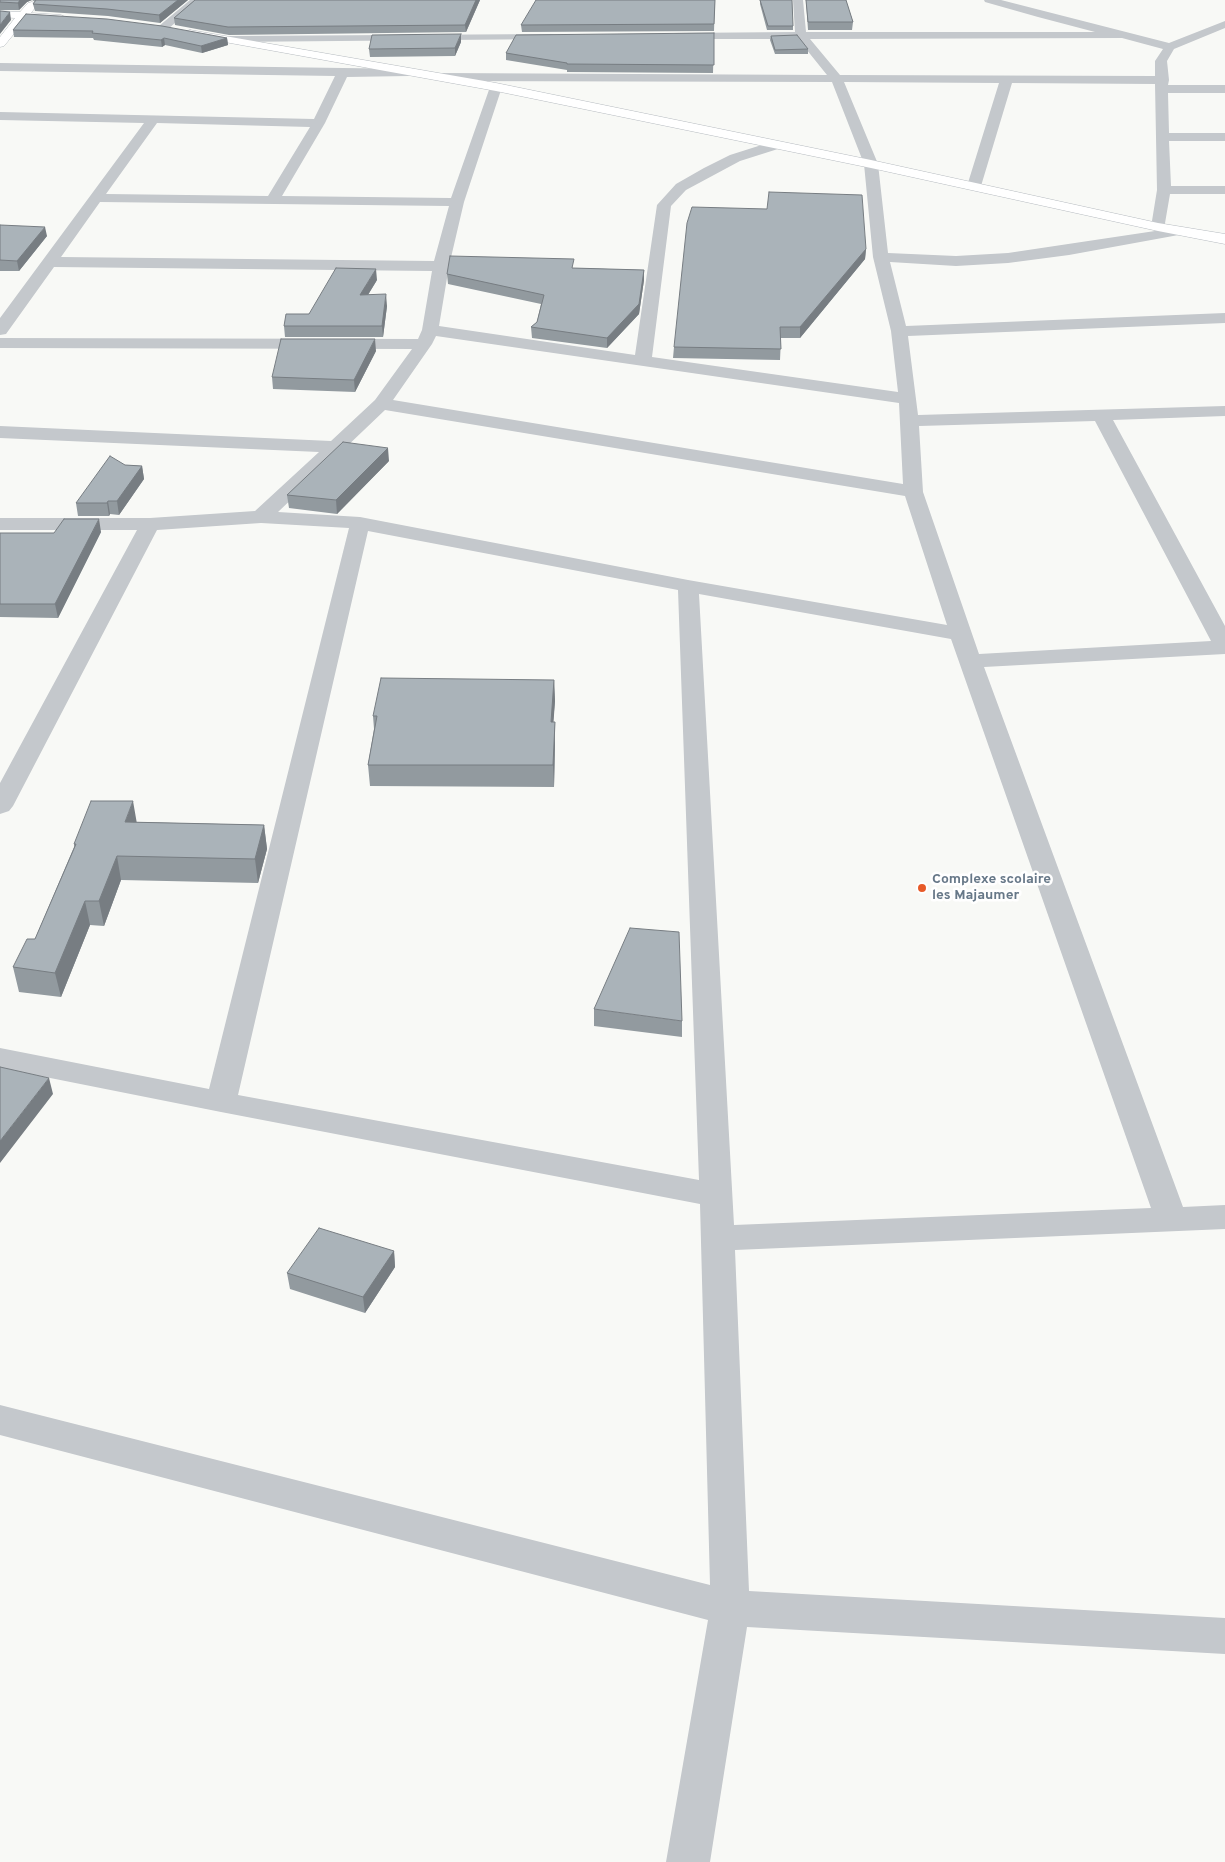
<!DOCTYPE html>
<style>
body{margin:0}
canvas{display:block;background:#f8f9f6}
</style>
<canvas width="1225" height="1862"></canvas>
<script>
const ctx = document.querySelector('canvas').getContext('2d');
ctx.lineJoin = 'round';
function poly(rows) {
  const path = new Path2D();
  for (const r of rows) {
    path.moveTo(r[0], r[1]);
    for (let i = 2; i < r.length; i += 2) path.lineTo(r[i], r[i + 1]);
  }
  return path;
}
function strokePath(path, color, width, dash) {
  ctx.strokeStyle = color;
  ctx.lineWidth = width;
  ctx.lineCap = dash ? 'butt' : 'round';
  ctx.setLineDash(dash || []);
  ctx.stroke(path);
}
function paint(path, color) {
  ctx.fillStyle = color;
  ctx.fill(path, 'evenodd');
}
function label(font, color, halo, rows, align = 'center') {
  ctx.font = font + ' Overpass,sans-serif';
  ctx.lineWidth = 5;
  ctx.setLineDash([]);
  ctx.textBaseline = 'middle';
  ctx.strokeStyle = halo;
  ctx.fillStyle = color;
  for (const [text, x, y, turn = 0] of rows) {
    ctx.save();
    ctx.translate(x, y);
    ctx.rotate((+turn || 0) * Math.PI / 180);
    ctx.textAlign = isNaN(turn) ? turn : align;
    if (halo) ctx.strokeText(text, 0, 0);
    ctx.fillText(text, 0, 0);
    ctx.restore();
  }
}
const secondary = poly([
 [32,2,37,5,31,13,61,15,67,18,61,21,26,19,4,46,0,47,0,37,15,18,0,17,0,11,20,12,28,3,32,2],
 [190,30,496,83,871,160,1158,223,1225,234,1225,244,1158,231,871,168,496,91,186,35,184,33,186,31,190,30]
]);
strokePath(secondary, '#b6bbc0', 1);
paint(poly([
 [190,0,201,0,167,30,159,30,157,28,159,26,190,0],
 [793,0,803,0,806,32,1095,32,1038,17,985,2,984,0,1001,0,1169,43,1225,21,1225,28,1174,49,1167,61,1169,80,1168,85,1225,85,1225,93,1168,93,1169,133,1225,133,1225,141,1169,141,1171,186,1225,186,1225,194,1170,194,1164,229,1179,227,1184,228,1186,231,1184,234,1069,255,1008,263,956,266,890,262,906,326,1225,313,1225,323,908,336,918,415,1225,406,1225,416,1113,420,1225,626,1225,654,984,667,1183,1207,1225,1205,1225,1229,735,1250,749,1591,1225,1618,1225,1654,747,1627,710,1862,666,1862,708,1620,0,1435,0,1405,710,1585,700,1204,221,1112,0,1068,0,1048,209,1089,349,528,261,523,157,530,13,806,9,811,0,814,0,783,137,530,0,530,0,518,150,518,255,511,319,452,0,438,0,426,331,441,375,400,412,349,0,348,0,338,418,339,422,330,432,271,54,267,6,334,0,335,0,318,144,123,0,120,0,112,314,119,335,76,0,71,0,63,412,69,414,72,412,75,408,76,347,77,325,123,282,196,451,198,490,87,496,83,500,84,502,87,464,202,449,266,439,326,635,355,657,205,676,184,704,168,730,155,771,142,781,142,783,145,781,148,740,161,686,190,671,206,652,357,898,392,891,331,873,257,864,164,832,82,441,81,435,77,441,73,827,75,798,39,676,39,670,36,676,33,795,32,793,0],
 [1122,38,1163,49,1155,61,1155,76,840,75,810,39,1122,38],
 [844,82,999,83,967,186,974,190,981,186,1012,83,1155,84,1157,190,1151,227,1155,231,1008,253,956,256,888,253,878,164,844,82],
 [157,123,310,127,268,196,106,194,157,123],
 [100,202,449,206,434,261,61,257,100,202],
 [436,336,899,403,903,484,393,400,432,344,436,336],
 [385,410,905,496,947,625,688,580,360,517,278,512,385,410],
 [1095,421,1211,641,979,654,923,492,919,426,1095,421],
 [368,531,678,590,699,1180,238,1095,368,531],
 [699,594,951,639,1151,1208,734,1225,699,594],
 [551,34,555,35,557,37,555,39,230,42,224,39,230,36,551,34]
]), '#c4c8cc');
paint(secondary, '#fff');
paint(poly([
 [0,0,188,0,160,23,108,16,35,11,33,4,35,2,32,0,27,2,19,10,0,10],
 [195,0,480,0,466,32,229,35,175,25,174,18],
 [715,0,714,31,522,32,521,25],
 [760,0,793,26,793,30,767,30,760,4],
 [806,0,846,0,853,22,852,30,808,30],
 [26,14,227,38,228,45,202,53,165,45,162,47,94,40,93,38,14,37,13,30],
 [714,33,713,73,567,72,567,70,506,60,506,53],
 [771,36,808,49,808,54,775,54,770,40],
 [461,42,455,56,370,57,369,49],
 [0,225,47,236,19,271,0,271],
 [866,249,865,259,800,338,781,338,780,360,673,358,674,347],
 [574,268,644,270,644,280,639,314,607,348,532,338,531,327,537,322,541,304,448,284,447,274],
 [377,280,368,295,387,306,383,337,285,337,284,326],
 [376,351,355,392,273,389,272,377],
 [389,461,337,514,289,508,287,495],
 [125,465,142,466,144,479,119,515,110,514,109,516,78,516,76,503],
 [101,532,58,618,0,617,0,533,54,533],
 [554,680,555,701,553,722,555,722,555,743,554,787,370,786,368,765,374,729,373,716],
 [136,822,264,825,267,849,258,883,121,880,104,926,90,925,61,997,19,992,13,967,35,939,74,847,74,844],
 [594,1009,682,1021,682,1037,594,1026],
 [394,1251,395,1267,365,1313,290,1289,287,1273]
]), '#929a9f');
paint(poly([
 [20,0,32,0,27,2,19,10,18,3],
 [178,0,188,0,160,23,159,15],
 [476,0,480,0,466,32,465,25],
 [10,12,11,20,0,34,0,25],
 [461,34,461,42,455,56,455,48],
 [164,38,165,45,162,47,161,40],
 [227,38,228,45,202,53,201,46],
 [45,227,47,236,19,271,17,261],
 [866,249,865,259,800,338,800,327],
 [376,269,377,280,361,306,360,295],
 [644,270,644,280,639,314,607,348,607,338],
 [386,294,387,306,383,337,382,326],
 [375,339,376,351,355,392,354,380],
 [388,448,389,461,337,514,336,500],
 [142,466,144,479,119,515,117,501],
 [108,501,110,514,109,516,107,503],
 [99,519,101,532,58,618,55,604],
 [554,680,555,701,552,743,551,722],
 [555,722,555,743,554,787,553,765],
 [133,801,137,824,125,822],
 [264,825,267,849,258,883,255,859],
 [117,856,121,880,104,926,99,901],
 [85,901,90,925,61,997,55,973],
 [49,1078,53,1094,0,1163,0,1141],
 [394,1251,395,1267,365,1313,363,1297]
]), '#777d82');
const building = poly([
 [0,0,20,0,18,3,0,2,0,0],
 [36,0,178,0,159,15,107,9,33,4,36,0],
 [195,0,476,0,465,25,228,27,174,18,195,0],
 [536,0,715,0,714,24,521,25,536,0],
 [760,0,792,0,793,26,768,26,760,0],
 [806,0,846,0,853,22,808,22,806,0],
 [0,11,10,12,0,25,0,11],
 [26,14,107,19,162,26,227,38,201,46,164,38,161,40,92,33,93,31,13,30,26,14],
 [714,33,714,65,567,64,567,63,506,53,516,35,714,33],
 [461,34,455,48,369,49,372,35,461,34],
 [797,35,808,49,775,50,771,36,797,35],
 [769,192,862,195,866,249,800,327,780,327,781,349,674,347,687,223,692,207,767,209,769,192],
 [0,225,45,227,17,261,0,260,0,225],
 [450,256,574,259,572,268,644,270,639,304,607,338,531,327,537,322,544,295,447,274,450,256],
 [336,268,376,269,360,295,386,294,382,326,284,326,286,314,309,314,336,268],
 [281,339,375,339,354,380,272,377,281,339],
 [343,442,388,448,336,500,287,495,343,442],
 [110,456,125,465,142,466,117,501,108,501,107,503,76,503,110,456],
 [64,519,99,519,55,604,0,604,0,533,54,533,64,519],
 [381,678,554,680,551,722,555,722,553,765,368,765,377,716,373,716,381,678],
 [91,801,133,801,125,822,264,825,255,859,117,856,99,901,85,901,55,973,13,967,27,939,35,939,76,844,74,844,91,801],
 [630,928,679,932,682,1021,594,1009,630,928],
 [0,1067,49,1078,0,1141,0,1067],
 [319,1228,394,1251,363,1297,287,1273,319,1228]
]);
paint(building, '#aab3b9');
strokePath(building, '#777d82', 1);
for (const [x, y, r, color] of [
 [922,888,5,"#e75a28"]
]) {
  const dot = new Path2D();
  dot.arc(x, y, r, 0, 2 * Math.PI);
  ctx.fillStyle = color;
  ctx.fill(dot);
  strokePath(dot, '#fff', 2);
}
label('bold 14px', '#677888', '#fff', [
 ["Complexe scolaire",932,880],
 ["les Majaumer",932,896]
], 'left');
</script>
